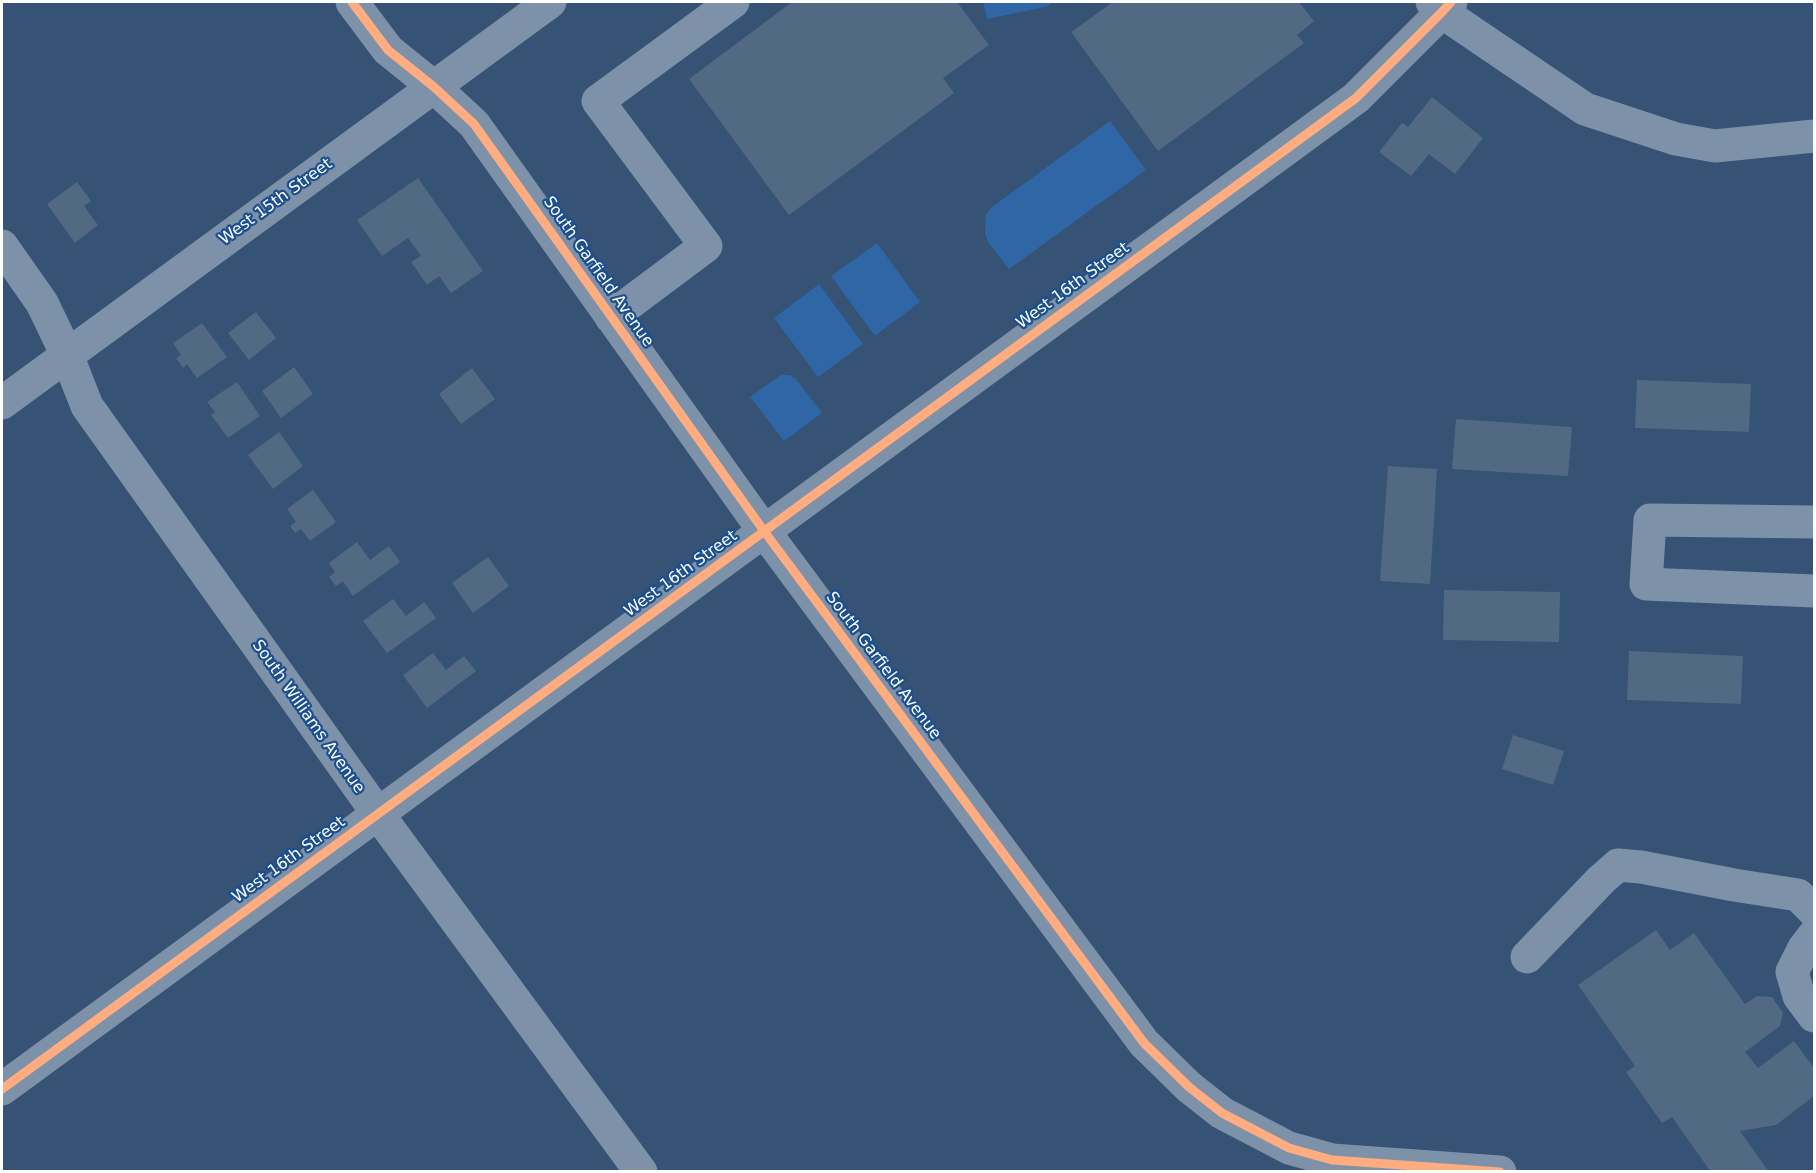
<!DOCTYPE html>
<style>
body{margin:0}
#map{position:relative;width:1816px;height:1173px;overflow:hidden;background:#365274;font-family:"DejaVu Sans",sans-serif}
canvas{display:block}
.frame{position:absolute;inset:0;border:3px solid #fff;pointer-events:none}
</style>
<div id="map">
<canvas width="1816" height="1173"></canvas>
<div class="frame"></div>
</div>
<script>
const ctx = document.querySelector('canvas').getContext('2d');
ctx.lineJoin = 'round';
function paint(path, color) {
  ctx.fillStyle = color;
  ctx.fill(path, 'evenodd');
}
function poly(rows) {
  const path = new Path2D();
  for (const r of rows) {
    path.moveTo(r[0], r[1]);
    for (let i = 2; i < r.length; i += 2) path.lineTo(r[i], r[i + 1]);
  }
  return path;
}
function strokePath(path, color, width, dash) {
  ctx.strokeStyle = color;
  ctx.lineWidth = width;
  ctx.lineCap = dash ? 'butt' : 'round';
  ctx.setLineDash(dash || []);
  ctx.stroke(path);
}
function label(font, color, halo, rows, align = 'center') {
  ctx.font = font + ' "DejaVu Sans",sans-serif';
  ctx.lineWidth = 4.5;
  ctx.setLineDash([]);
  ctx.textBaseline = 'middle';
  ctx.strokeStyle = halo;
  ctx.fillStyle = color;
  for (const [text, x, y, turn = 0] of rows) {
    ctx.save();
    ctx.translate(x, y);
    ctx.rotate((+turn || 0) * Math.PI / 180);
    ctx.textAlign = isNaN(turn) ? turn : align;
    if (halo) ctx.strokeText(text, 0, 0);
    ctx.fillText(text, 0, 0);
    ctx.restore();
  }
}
paint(poly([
 [983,2,1054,2,1045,7,987,19],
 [1110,121,1146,170,1009,269,988,242,985,233,986,214,992,207],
 [877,243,920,302,875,336,831,276],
 [819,284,863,344,818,377,774,318],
 [781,375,790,375,796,379,822,413,784,441,750,397]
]), '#2f66a5');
paint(poly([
 [792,2,957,2,989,45,943,78,954,93,789,215,689,79],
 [1113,2,1299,2,1314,21,1297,35,1304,43,1158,151,1071,32],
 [1432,97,1483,138,1455,174,1429,154,1411,176,1379,152,1402,123,1408,127],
 [418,178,483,271,451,293,439,276,427,285,411,262,421,256,408,238,382,256,357,220],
 [77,182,91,201,84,206,98,225,75,243,47,204],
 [256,312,276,338,249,360,228,333],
 [202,323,227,357,197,378,187,364,183,368,176,358,181,355,173,343],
 [294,367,313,394,281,418,262,391],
 [472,368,495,399,461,424,439,394],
 [1637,380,1751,384,1749,432,1635,428],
 [237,382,260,416,228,438,211,415,215,412,207,402],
 [1456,419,1572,427,1568,476,1452,469],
 [279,432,303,466,273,489,248,455],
 [1388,466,1437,469,1430,584,1380,581],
 [313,490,336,522,310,541,301,529,295,533,290,526,296,522,287,509],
 [357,542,370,560,389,546,400,562,353,596,343,581,336,586,329,577,335,572,329,563],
 [488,557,509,586,473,613,452,583],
 [1444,590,1560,592,1559,642,1443,640],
 [393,599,406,616,424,602,436,618,387,653,363,621],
 [1629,651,1743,656,1741,704,1627,700],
 [433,653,446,670,464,656,476,671,427,708,403,675],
 [1513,735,1564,751,1553,785,1502,769],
 [1656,930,1670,950,1694,933,1745,1004,1757,996,1772,997,1783,1013,1780,1026,1745,1052,1758,1068,1794,1041,1814,1068,1814,1096,1776,1125,1740,1131,1769,1172,1711,1172,1672,1117,1662,1123,1626,1072,1635,1066,1578,985]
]), '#526984');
strokePath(poly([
 [352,2,388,50,434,87,474,124,764,531,1144,1043,1189,1087,1222,1113,1289,1148,1332,1160,1500,1172],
 [1432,2,1442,12,1585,109,1676,139,1715,146,1814,136],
 [2,246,42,303,67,355,87,406,378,814,641,1172],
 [611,317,706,246,598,101,733,2],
 [2,403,550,2],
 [1814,522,1650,520,1646,584,1814,591],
 [1814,935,1804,948,1792,972,1799,996,1814,1016],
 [1527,957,1601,880,1618,865,1641,867,1734,885,1798,895,1814,911],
 [2,1089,1356,98,1442,12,1451,2]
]), '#7d92a8', 33);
strokePath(poly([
 [352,2,388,50,434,87,474,124,764,531,1144,1043,1189,1087,1222,1113,1289,1148,1332,1160,1500,1172],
 [2,1089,1356,98,1442,12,1451,2]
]), '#ffac80', 9);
label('16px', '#fff', '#1b4f8f', [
 ["West 15th Street",276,202,-36],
 ["South Garfield Avenue",598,272,55],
 ["West 16th Street",1073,286,-36],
 ["West 16th Street",681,574,-36],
 ["South Garfield Avenue",883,666,53],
 ["South Williams Avenue",308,717,55],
 ["West 16th Street",289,860,-36]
]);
</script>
